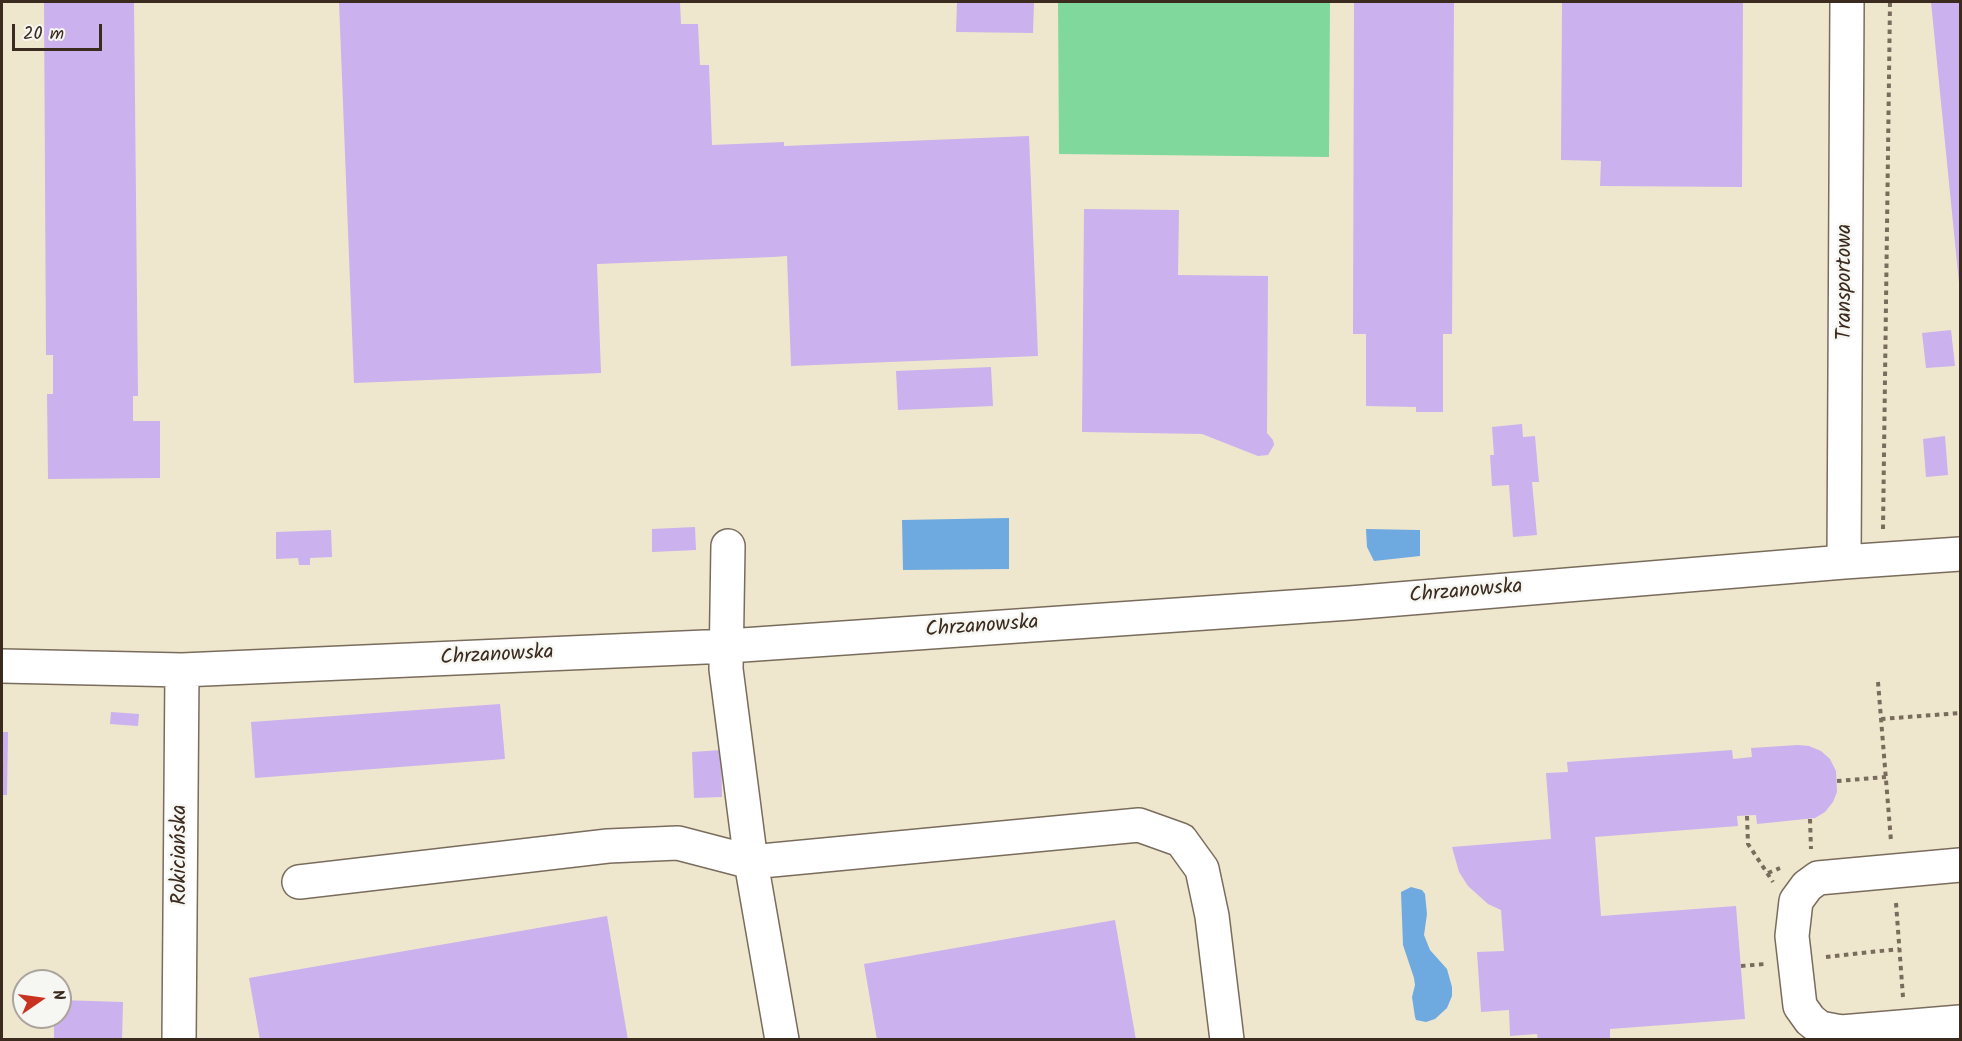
<!DOCTYPE html>
<meta charset="utf-8">
<style>
body{margin:0}
#map{position:relative;width:1962px;height:1041px;overflow:hidden;background:#eee7ce;font-family:Kalam,sans-serif}
canvas{display:block}
.frame{position:absolute;inset:0;border:3px solid #3b2a1e;pointer-events:none}
.north{position:absolute;left:12px;top:969px;width:60px;height:60px;box-sizing:border-box;background:#f6f6f2;border:2px solid #aba49d;border-radius:50%;rotate:77deg;font-size:16px;font-weight:700;line-height:24px;text-align:center;color:#3b2a1e}
.north::after{content:'';display:block;margin:auto;width:21px;height:27px;background:#c8321e;clip-path:polygon(50% 0,100% 100%,50% 72%,0 100%)}
.scale{position:absolute;left:12px;top:24px;width:90px;height:27px;box-sizing:border-box;border:3px solid #3b2a1e;border-top:0;padding-left:8px;font-size:18px;line-height:21px;white-space:nowrap;color:#3b2a1e;-webkit-text-stroke:4px #f6f6f2;paint-order:stroke}
</style>
<div id="map">
<canvas width="1962" height="1041"></canvas>
<div class="frame"></div>
<div class="north">N</div>
<div class="scale">20 m</div>
</div>
<script>
const ctx = document.querySelector('canvas').getContext('2d');
ctx.lineJoin = 'round';
function paint(path, color) {
  ctx.fillStyle = color;
  ctx.fill(path, 'evenodd');
}
function poly(rows) {
  const path = new Path2D();
  for (const r of rows) {
    path.moveTo(r[0], r[1]);
    for (let i = 2; i < r.length; i += 2) path.lineTo(r[i], r[i + 1]);
  }
  return path;
}
function strokePath(path, color, width, dash) {
  ctx.strokeStyle = color;
  ctx.lineWidth = width;
  ctx.lineCap = dash ? 'butt' : 'round';
  ctx.setLineDash(dash || []);
  ctx.stroke(path);
}
function label(font, color, halo, rows, align = 'center') {
  ctx.font = font + ' Kalam,sans-serif';
  ctx.lineWidth = 5;
  ctx.setLineDash([]);
  ctx.textBaseline = 'middle';
  ctx.strokeStyle = halo;
  ctx.fillStyle = color;
  for (const [text, x, y, turn = 0] of rows) {
    ctx.save();
    ctx.translate(x, y);
    ctx.rotate((+turn || 0) * Math.PI / 180);
    ctx.textAlign = isNaN(turn) ? turn : align;
    if (halo) ctx.strokeText(text, 0, 0);
    ctx.fillText(text, 0, 0);
    ctx.restore();
  }
}
paint(poly([
 [1058,2,1330,2,1329,157,1059,154]
]), '#81d89c');
paint(poly([
 [1009,518,1009,569,903,570,902,520],
 [1366,529,1420,530,1420,556,1374,561,1367,547],
 [1411,887,1422,890,1425,894,1427,914,1424,935,1430,950,1447,969,1452,987,1452,996,1447,1008,1435,1019,1426,1022,1416,1020,1415,1017,1412,997,1415,985,1414,978,1403,945,1401,892]
]), '#6eaadf');
paint(poly([
 [44,2,134,2,138,396,133,396,133,421,160,421,160,478,48,479,47,394,53,394,53,355,46,355],
 [339,2,680,2,681,24,698,24,700,65,709,65,712,145,784,142,784,146,1029,136,1038,356,791,366,787,256,773,257,597,264,601,373,354,383],
 [957,2,1034,2,1033,33,956,32],
 [1354,2,1454,2,1452,334,1443,334,1443,412,1416,412,1416,407,1366,406,1366,334,1353,334],
 [1562,2,1743,2,1742,187,1600,186,1601,161,1561,160],
 [1931,2,1960,2,1960,282,1959,283],
 [1084,209,1179,210,1178,275,1268,276,1267,433,1273,440,1274,445,1268,455,1258,456,1202,434,1082,432],
 [1951,330,1955,366,1926,368,1922,333],
 [991,367,993,406,898,410,896,371],
 [1522,424,1523,437,1535,436,1539,482,1532,482,1537,535,1513,537,1509,485,1492,486,1490,455,1494,455,1492,427],
 [1945,436,1948,475,1926,477,1923,439],
 [695,527,696,550,652,552,652,529],
 [331,530,332,557,310,558,310,565,299,565,298,558,276,559,276,532],
 [500,704,505,759,255,778,251,722],
 [111,712,139,714,138,726,110,724],
 [2,732,8,732,7,795,2,795],
 [1798,745,1809,746,1821,751,1830,759,1836,771,1837,792,1833,802,1825,812,1815,818,1757,824,1756,815,1737,816,1738,826,1595,837,1601,916,1736,906,1745,1019,1610,1029,1610,1040,1538,1040,1537,1034,1510,1036,1509,1010,1481,1012,1477,952,1504,951,1501,910,1488,904,1468,886,1459,872,1452,847,1551,839,1546,773,1568,772,1567,762,1732,750,1733,759,1752,757,1751,748],
 [721,750,722,797,694,798,692,752],
 [607,916,628,1040,260,1040,249,978],
 [1115,920,1136,1040,877,1040,864,964],
 [60,1000,123,1002,122,1040,54,1040,54,1017,60,1017]
]), '#cbb1ed');
const minor = poly([
 [1844,562,1847,2],
 [2,666,182,670,728,646,1350,603,1844,562,1960,554],
 [1960,865,1818,878,1807,886,1796,901,1792,936,1800,1006,1810,1020,1820,1028,1841,1032,1960,1022],
 [299,882,608,846,678,843,751,862,726,669,728,546],
 [179,1040,182,670],
 [782,1040,751,862,1139,825,1181,840,1202,869,1212,916,1227,1040]
]);
strokePath(minor, '#7a6c5c', 36);
strokePath(poly([
 [1883,529,1890,2],
 [1878,682,1891,841],
 [1881,719,1960,713],
 [1837,781,1886,777],
 [1747,816,1748,844,1773,882],
 [1810,819,1811,849],
 [1768,873,1780,868],
 [1896,903,1903,997],
 [1826,957,1899,949],
 [1741,966,1765,964]
]), '#7a6c5c', 4, [4.5, 4.5]);
strokePath(minor, '#fff', 33);
label('21px', '#3b2a1e', '#f6f6f2', [
 ["Transportowa",1846,282,-90],
 ["Chrzanowska",1466,593,-5],
 ["Chrzanowska",982,628,-4],
 ["Chrzanowska",497,657,-3],
 ["Rokiciańska",181,855,-90]
]);
</script>
